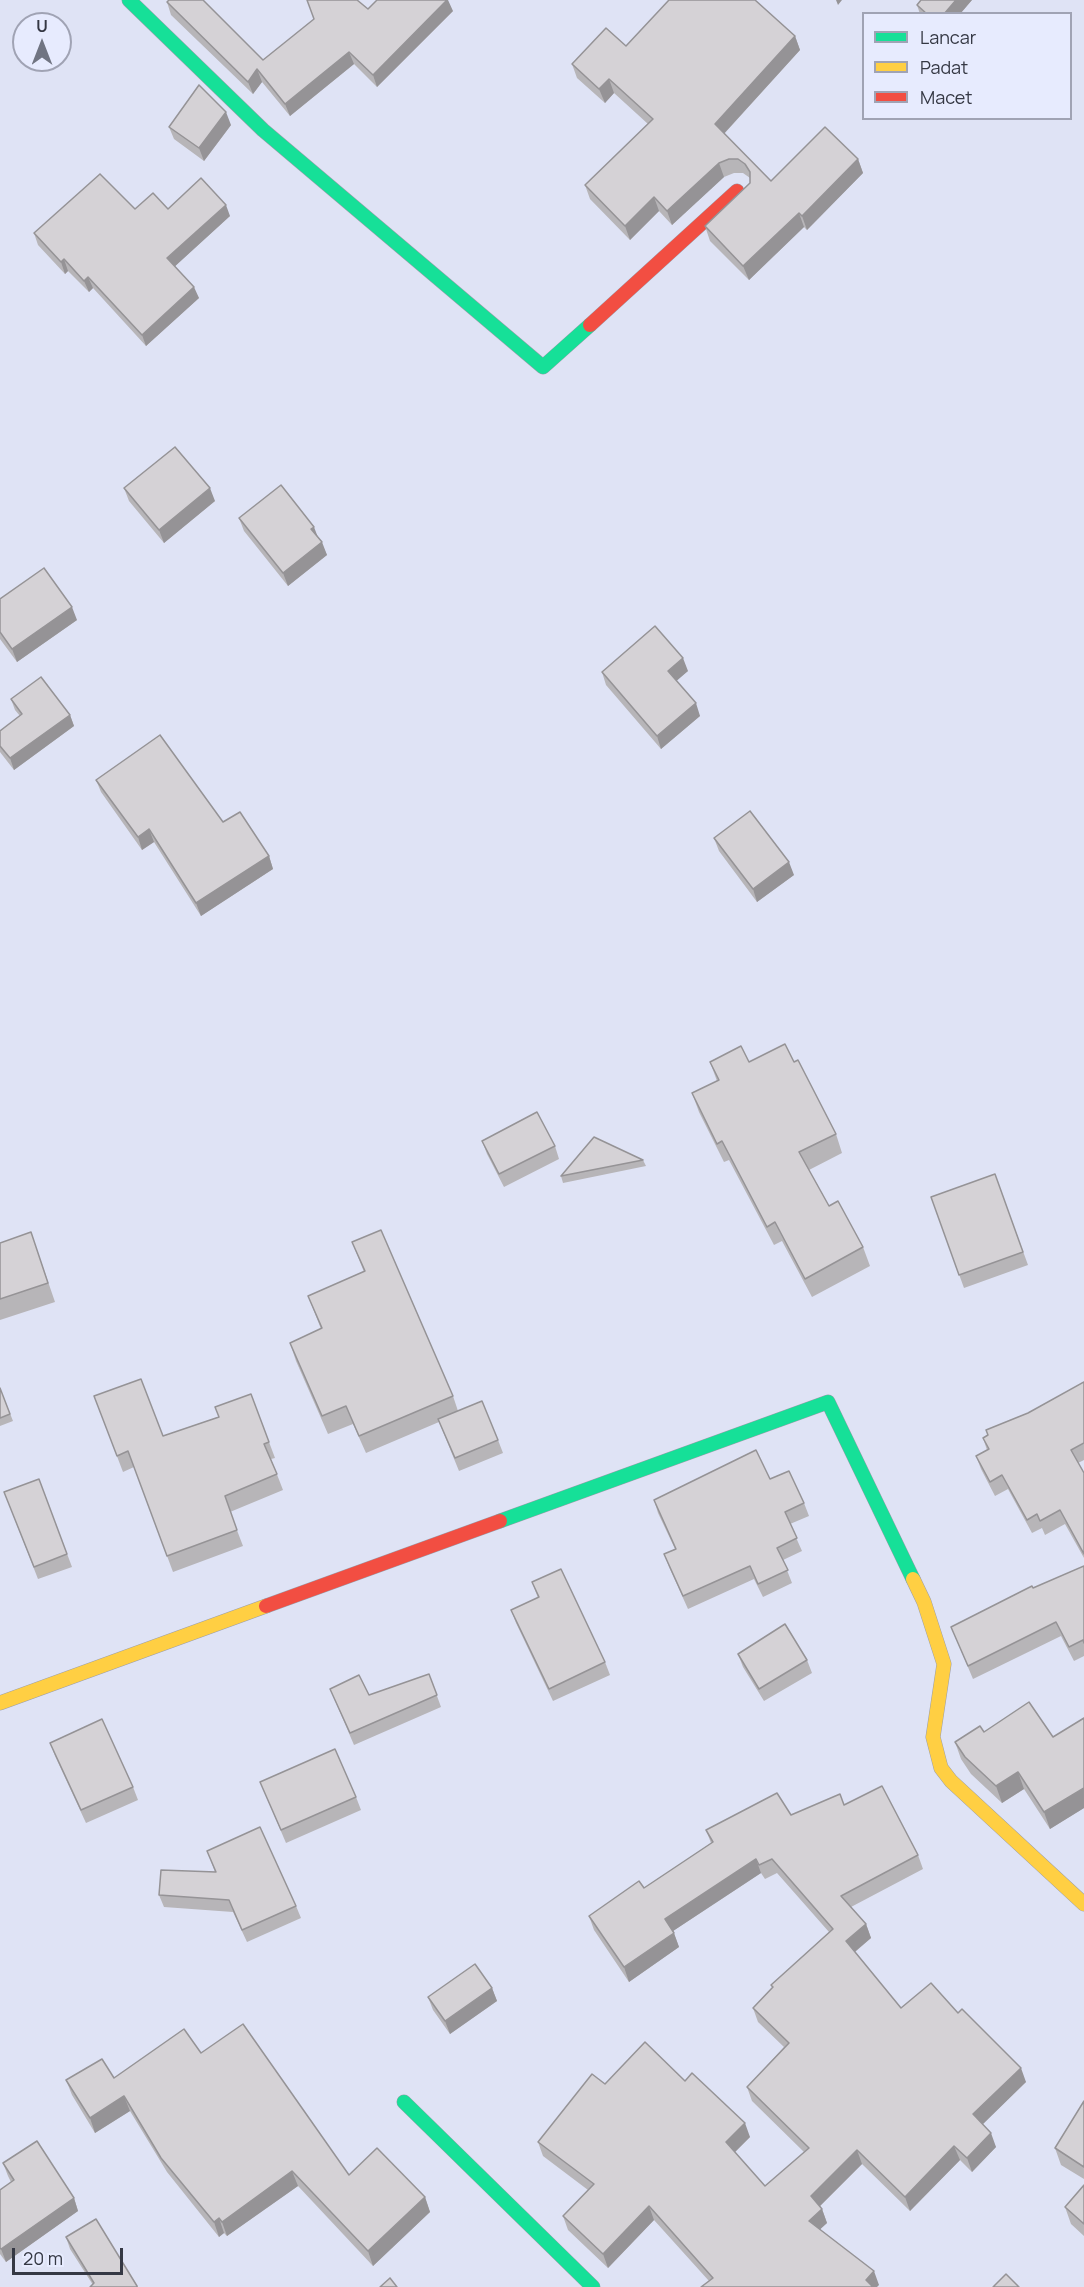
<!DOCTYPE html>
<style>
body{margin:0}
#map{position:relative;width:1084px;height:2287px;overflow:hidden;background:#dfe3f5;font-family:Manrope,sans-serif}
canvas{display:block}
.legend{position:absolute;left:862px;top:12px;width:210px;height:108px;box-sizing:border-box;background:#e7ebfe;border:2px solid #a0a3b4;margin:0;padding:8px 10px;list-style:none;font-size:18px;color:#353844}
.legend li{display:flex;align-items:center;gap:12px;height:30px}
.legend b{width:30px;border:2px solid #a0a3b4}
.north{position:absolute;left:12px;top:12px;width:60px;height:60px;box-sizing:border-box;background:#e7ebfe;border:2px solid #a0a3b4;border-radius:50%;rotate:0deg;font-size:16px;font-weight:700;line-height:24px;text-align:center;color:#353844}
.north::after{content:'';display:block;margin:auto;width:21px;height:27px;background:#707482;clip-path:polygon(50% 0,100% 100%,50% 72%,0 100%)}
.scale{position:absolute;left:12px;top:2248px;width:111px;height:27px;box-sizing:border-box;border:3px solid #353844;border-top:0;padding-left:8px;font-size:18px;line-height:21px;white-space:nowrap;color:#353844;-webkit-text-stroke:4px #e7ebfe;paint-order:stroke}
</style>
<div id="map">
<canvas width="1084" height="2287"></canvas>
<ul class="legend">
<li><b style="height:8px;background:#16e098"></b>Lancar</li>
<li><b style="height:8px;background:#ffcf43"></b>Padat</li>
<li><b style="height:8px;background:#f24e42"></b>Macet</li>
</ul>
<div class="north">U</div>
<div class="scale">20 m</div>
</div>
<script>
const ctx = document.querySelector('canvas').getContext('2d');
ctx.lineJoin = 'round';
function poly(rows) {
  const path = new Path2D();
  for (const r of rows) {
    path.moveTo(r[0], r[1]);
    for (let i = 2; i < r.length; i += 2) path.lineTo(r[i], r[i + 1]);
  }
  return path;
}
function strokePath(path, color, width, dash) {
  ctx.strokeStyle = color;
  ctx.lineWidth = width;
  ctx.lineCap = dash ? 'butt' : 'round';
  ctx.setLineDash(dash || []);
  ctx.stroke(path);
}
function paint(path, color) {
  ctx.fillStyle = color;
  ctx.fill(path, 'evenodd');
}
const fast = poly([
 [129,0,263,130,543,367,590,325],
 [500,1521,828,1402,913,1579],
 [404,2102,593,2287]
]);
const slow = poly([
 [913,1579,924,1602,944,1664,933,1737,941,1768,951,1781,1084,1904],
 [0,1703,266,1606]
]);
const jam = poly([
 [590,325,737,191],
 [266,1606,500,1521]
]);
strokePath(fast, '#9a9daa', 15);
strokePath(slow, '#9a9daa', 15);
strokePath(jam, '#9a9daa', 15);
strokePath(fast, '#16e098', 14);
strokePath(slow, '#ffcf43', 14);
strokePath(jam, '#f24e42', 14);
paint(poly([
 [668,0,755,0,795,36,800,50,724,134,771,181,858,159,863,173,807,230,804,227,749,280,710,241,705,226,750,183,750,178,743,173,734,173,724,177,672,225,659,211,630,240,590,199,585,185,648,124,614,93,605,103,577,78,572,64,626,46,669,1],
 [921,0,972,0,960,14,920,14,917,5],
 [167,2,263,60,368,9,453,11,377,87,354,64,290,116,262,82,253,94,171,15],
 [231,125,204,161,174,139,169,127],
 [135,209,168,209,230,216,175,266,199,298,146,346,93,288,89,292,68,271,65,274,38,245,34,233],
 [124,488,215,501,164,543,129,501],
 [239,518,318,537,327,555,288,586,244,531],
 [0,599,77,620,17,662,0,639],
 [688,671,676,680,700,716,661,749,606,685,602,672],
 [11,699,70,715,74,726,14,770,0,752,0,731,20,716,15,710],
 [96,780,223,822,269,856,273,869,201,916,154,842,142,850,101,792],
 [714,838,794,875,757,902,719,851],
 [710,1062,794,1062,836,1134,842,1153,809,1170,829,1206,863,1247,870,1266,812,1297,782,1241,774,1245,729,1160,724,1162,699,1112,692,1093,717,1081],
 [482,1141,555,1146,559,1159,504,1187,487,1154],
 [643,1160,646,1166,563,1183,561,1176],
 [995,1174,1028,1265,964,1288,931,1197],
 [31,1232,55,1302,0,1320,0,1243],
 [352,1242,453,1396,458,1411,498,1440,503,1453,459,1471,439,1422,366,1453,353,1424,328,1434,296,1361,290,1343,321,1329,308,1296,364,1272],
 [1084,1382,1084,1460,1078,1463,1084,1473,1084,1558,1065,1524,1045,1535,1042,1528,1032,1533,1008,1489,995,1496,981,1469,976,1456,987,1450,983,1438,988,1435,986,1430,1028,1413],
 [0,1388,13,1421,0,1426],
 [251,1394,275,1458,271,1459,283,1490,230,1512,243,1546,173,1572,134,1467,123,1472,94,1396,163,1436,218,1417],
 [39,1479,72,1567,38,1579,4,1492],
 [770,1479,804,1503,809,1516,790,1524,802,1551,783,1560,792,1583,763,1597,754,1579,688,1609,669,1567,664,1554,675,1549,658,1513,654,1500],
 [1084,1566,1084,1656,1074,1661,1061,1636,973,1679,951,1627,1033,1588],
 [532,1582,605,1662,610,1675,553,1701,516,1623,511,1610,538,1598],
 [738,1654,807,1660,812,1673,764,1701,743,1667],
 [429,1674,441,1707,354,1745,330,1689,369,1695],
 [1084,1718,1084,1808,1050,1829,1024,1789,1002,1803,971,1774,961,1759,955,1742,984,1732,1053,1737],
 [50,1743,133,1787,138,1800,86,1823,55,1756],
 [260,1782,356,1797,361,1810,286,1843],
 [844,1805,918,1855,923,1869,851,1907,866,1924,871,1938,855,1952,901,2008,958,2013,1026,2082,982,2124,996,2147,972,2172,960,2160,910,2211,862,2164,820,2206,822,2209,827,2223,820,2229,879,2285,709,2281,654,2220,608,2268,568,2230,563,2216,588,2190,543,2156,538,2142,605,2084,685,2081,750,2137,735,2152,765,2186,804,2152,752,2101,747,2087,784,2047,758,2022,753,2008,772,1988,771,1985,829,1932,777,1873,765,1879,761,1873,673,1931,679,1947,629,1982,594,1930,589,1916,644,1888,711,1843,706,1830,791,1815],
 [207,1851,296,1906,301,1918,247,1942,233,1912,164,1907,159,1895,215,1872],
 [492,1988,497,2001,450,2034,433,2010,428,1997],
 [201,2053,349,2175,425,2197,430,2212,373,2266,298,2186,227,2236,224,2233,219,2237,167,2172,130,2111,95,2133,72,2095,66,2080,114,2078],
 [1084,2101,1084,2179,1061,2165,1055,2148],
 [3,2163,74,2198,78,2211,6,2262,0,2254,0,2190,11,2182,8,2176],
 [1084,2185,1084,2236,1071,2224,1065,2207],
 [96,2219,138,2287,90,2287,93,2285,70,2249,66,2237]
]), '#b7b5b8');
paint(poly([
 [447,0,448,0,453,11,377,87,373,75],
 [836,0,842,0,838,5],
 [956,0,972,0,960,14,944,14],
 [795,36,800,50,720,138,715,124],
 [349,52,354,64,290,116,285,104],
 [257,69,262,82,253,94,248,82],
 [609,79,614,93,605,103,599,89],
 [226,112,231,125,204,161,199,148],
 [858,159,863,173,807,230,802,216],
 [719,163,724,177,672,225,667,211],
 [654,197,659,211,630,240,625,226],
 [226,205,230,216,172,269,167,258],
 [799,213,804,227,749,280,743,266],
 [64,259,68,271,65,274,61,262],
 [88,277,93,288,89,292,84,281],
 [194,287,199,298,146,346,142,335],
 [210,488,215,501,164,543,159,530],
 [314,527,319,540,311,529],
 [322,542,327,555,288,586,283,573],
 [72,607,77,620,17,662,12,649],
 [683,658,688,671,673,684,668,671],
 [696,703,700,716,661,749,657,736],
 [70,715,74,726,14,770,10,758],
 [149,829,154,842,142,850,138,837],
 [269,856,273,869,201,916,196,903],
 [789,862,794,875,757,902,753,889],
 [1018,1772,1024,1789,1002,1803,996,1786],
 [1084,1788,1084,1808,1050,1829,1044,1812],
 [756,1859,761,1873,670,1933,665,1919],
 [866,1924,871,1938,851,1955,846,1941],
 [674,1933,679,1947,629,1982,624,1967],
 [492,1988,497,2001,450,2034,445,2021],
 [1021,2068,1026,2082,978,2129,973,2114],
 [124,2096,130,2111,95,2133,90,2118],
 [745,2123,750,2137,731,2156,726,2142],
 [991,2133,996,2147,972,2172,967,2158],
 [954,2146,960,2160,910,2211,905,2197],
 [857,2150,862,2164,816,2210,811,2196],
 [292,2171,298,2186,227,2236,222,2222],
 [425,2197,430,2212,373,2266,368,2251],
 [74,2198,78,2211,6,2262,1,2249],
 [649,2206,654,2220,608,2268,603,2254],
 [822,2209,827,2223,814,2235,809,2221],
 [219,2218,224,2233,219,2237,214,2222],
 [874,2271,879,2285,877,2287,869,2287,866,2280]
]), '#959396');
const building = poly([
 [169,0,203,0,263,60,314,19,307,0,357,0,368,9,377,0,447,0,373,75,349,52,285,104,257,69,248,82,167,2,169,0],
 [669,0,755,0,795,36,715,124,771,181,825,127,858,159,802,216,799,213,743,266,705,226,750,183,750,172,745,164,738,159,729,159,719,163,667,211,654,197,625,226,585,185,653,119,609,79,599,89,572,64,606,28,626,46,669,0],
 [921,0,956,0,944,14,927,14,917,5,921,0],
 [199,85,226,112,199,148,169,127,199,85],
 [100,174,135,209,153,193,168,209,201,178,226,205,167,258,194,287,142,335,88,277,84,281,64,259,61,262,34,233,100,174],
 [175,447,210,488,159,530,124,488,175,447],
 [281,485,314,527,311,529,322,542,283,573,239,518,281,485],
 [44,568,72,607,12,649,0,632,0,599,44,568],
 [655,626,683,658,668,671,696,703,657,736,602,672,655,626],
 [41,677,70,715,10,758,0,746,0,731,22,714,11,699,41,677],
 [160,735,223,822,240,812,269,856,196,903,149,829,138,837,96,780,160,735],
 [750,811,789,862,753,889,714,838,750,811],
 [785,1044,794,1062,798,1060,836,1134,799,1152,829,1206,838,1201,863,1247,805,1279,775,1222,767,1227,722,1141,717,1144,692,1093,719,1080,710,1062,741,1046,749,1062,785,1044],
 [537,1112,555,1146,499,1174,482,1141,537,1112],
 [594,1137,643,1160,561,1176,594,1137],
 [995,1174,1023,1252,959,1275,931,1197,995,1174],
 [381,1230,453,1396,359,1436,346,1406,322,1416,290,1343,322,1328,308,1296,365,1271,352,1242,381,1230],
 [31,1232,48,1283,0,1299,0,1243,31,1232],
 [141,1379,163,1436,219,1417,215,1407,251,1394,269,1442,264,1444,277,1474,225,1496,237,1530,167,1556,128,1451,117,1456,94,1396,141,1379],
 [1084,1382,1084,1443,1071,1450,1084,1473,1084,1554,1060,1510,1040,1521,1037,1514,1027,1520,1002,1475,990,1482,976,1456,989,1449,983,1438,988,1435,986,1430,1028,1413,1084,1382],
 [0,1388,10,1414,0,1418,0,1388],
 [482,1401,498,1440,455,1458,438,1419,482,1401],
 [756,1450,770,1479,789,1471,804,1503,785,1512,797,1538,777,1548,788,1570,758,1584,750,1566,683,1596,664,1554,676,1549,654,1500,756,1450],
 [39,1479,67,1554,34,1567,4,1492,39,1479],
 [1084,1566,1084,1643,1083,1640,1069,1647,1056,1622,968,1666,951,1627,1032,1586,1033,1588,1084,1566],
 [561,1569,605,1662,549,1689,511,1610,539,1597,532,1582,561,1569],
 [785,1624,807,1660,759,1689,738,1654,785,1624],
 [429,1674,437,1695,350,1733,330,1689,359,1675,369,1695,429,1674],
 [1029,1702,1053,1737,1084,1718,1084,1788,1044,1812,1018,1772,996,1786,965,1757,955,1742,980,1726,984,1732,1029,1702],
 [102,1719,133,1787,81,1810,50,1743,102,1719],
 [335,1749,356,1797,281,1830,260,1782,335,1749],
 [882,1786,918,1855,841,1896,866,1924,846,1941,901,2008,931,1983,958,2013,962,2009,1021,2068,973,2114,991,2133,967,2158,954,2146,905,2197,857,2150,811,2196,822,2209,809,2221,874,2271,866,2280,873,2287,701,2287,713,2278,649,2206,603,2254,563,2216,594,2184,538,2142,592,2074,605,2084,645,2042,685,2081,692,2073,745,2123,726,2142,765,2186,809,2148,747,2087,789,2043,753,2008,773,1987,771,1985,833,1929,772,1859,759,1865,756,1859,665,1919,674,1933,624,1967,589,1916,639,1881,644,1888,713,1842,706,1830,777,1793,791,1815,840,1794,844,1805,882,1786],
 [260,1827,296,1906,242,1930,229,1900,159,1895,161,1870,216,1872,207,1851,260,1827],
 [475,1964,492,1988,445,2021,428,1997,475,1964],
 [243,2024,349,2175,377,2148,425,2197,368,2251,292,2171,222,2222,219,2218,214,2222,161,2158,124,2096,90,2118,66,2080,102,2059,114,2078,184,2029,201,2053,243,2024],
 [1084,2101,1084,2167,1055,2148,1084,2101],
 [37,2141,74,2198,1,2249,0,2248,0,2190,14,2180,3,2163,37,2141],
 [1084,2185,1084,2224,1065,2207,1084,2185],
 [96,2219,137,2286,137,2287,90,2287,94,2283,66,2237,96,2219],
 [1006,2274,1019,2287,993,2287,1006,2274],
 [390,2278,397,2287,380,2287,390,2278]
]);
paint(building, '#d5d2d6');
strokePath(building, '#959396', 1.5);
</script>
